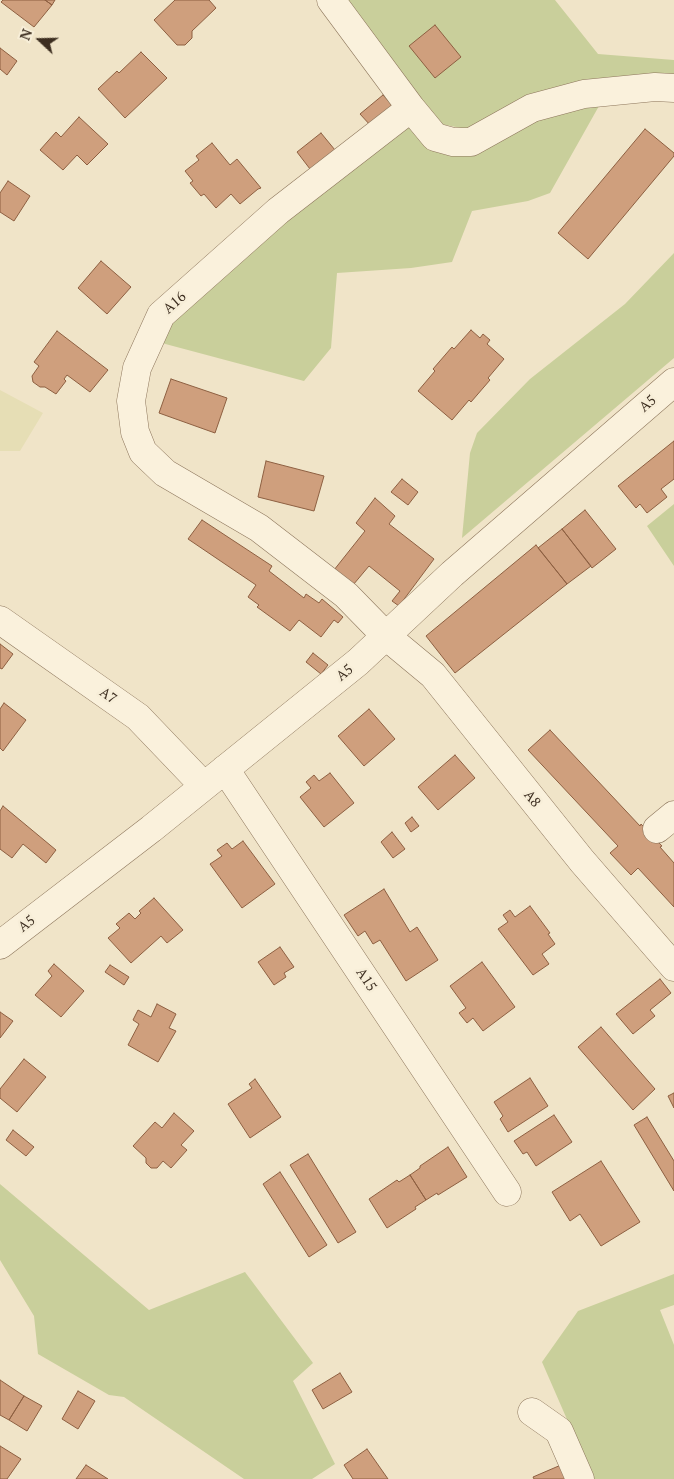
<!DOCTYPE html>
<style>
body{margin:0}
#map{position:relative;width:674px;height:1479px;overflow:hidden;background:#f0e4c8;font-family:"PT Serif",serif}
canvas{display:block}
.north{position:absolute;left:15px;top:15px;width:50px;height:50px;-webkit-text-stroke:4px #f7eed8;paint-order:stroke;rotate:291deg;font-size:14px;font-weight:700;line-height:20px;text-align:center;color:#3d2e20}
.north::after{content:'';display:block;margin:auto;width:18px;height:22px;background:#3d2e20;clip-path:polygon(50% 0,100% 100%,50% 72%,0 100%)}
</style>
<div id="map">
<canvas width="674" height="1479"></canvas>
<div class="north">N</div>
</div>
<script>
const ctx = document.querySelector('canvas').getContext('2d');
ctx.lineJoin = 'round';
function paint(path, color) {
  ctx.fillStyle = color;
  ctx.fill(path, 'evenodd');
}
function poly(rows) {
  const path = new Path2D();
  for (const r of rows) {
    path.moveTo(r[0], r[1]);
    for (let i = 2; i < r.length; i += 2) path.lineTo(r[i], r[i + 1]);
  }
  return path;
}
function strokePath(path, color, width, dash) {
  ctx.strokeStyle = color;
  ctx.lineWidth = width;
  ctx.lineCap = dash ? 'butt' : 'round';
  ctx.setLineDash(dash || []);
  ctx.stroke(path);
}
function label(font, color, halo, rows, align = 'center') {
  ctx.font = font + ' "PT Serif",serif';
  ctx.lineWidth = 5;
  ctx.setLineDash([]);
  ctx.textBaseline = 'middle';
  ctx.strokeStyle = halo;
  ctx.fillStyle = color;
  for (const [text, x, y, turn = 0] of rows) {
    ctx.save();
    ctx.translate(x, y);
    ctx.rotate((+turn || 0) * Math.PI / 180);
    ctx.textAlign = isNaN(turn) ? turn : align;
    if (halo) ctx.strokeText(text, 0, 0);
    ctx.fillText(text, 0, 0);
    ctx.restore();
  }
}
paint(poly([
 [0,390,43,413,20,451,0,451]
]), '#e6deb5');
paint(poly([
 [343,0,555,0,598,54,674,60,674,83,471,130,436,123],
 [599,106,550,193,528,201,472,211,452,262,411,268,337,273,331,348,304,381,158,342,173,320,284,220,408,122,434,148,530,117],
 [674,253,674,358,462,538,470,453,477,433,530,379,625,304],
 [674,504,674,566,647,526],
 [0,1184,149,1310,245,1272,313,1363,293,1381,335,1464,312,1479,244,1479,124,1397,109,1395,38,1354,34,1316,0,1260],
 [674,1274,674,1305,660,1310,674,1345,674,1479,593,1479,542,1362,578,1311]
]), '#c9cf9b');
const building = poly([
 [3,0,45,0,52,5,34,27,1,2,3,0],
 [45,0,55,0,52,5,45,0],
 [175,0,209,0,216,8,192,31,192,38,185,45,177,45,154,20,175,0],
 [435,25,461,57,435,78,409,46,435,25],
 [0,48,17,61,7,75,0,69,0,48],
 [141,52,167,78,125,118,98,89,117,71,119,73,141,52],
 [383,95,394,107,371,126,360,114,383,95],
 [79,117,108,144,87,165,77,155,63,170,40,150,56,132,61,137,79,117],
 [645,129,674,153,674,156,588,259,558,233,645,129],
 [321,133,335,150,310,169,297,152,321,133],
 [212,143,230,165,237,159,261,188,258,189,240,204,231,194,216,208,204,194,201,196,190,183,193,181,185,171,199,160,196,156,212,143],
 [8,181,30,196,14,221,0,212,0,193,8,181],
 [101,261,131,287,107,314,78,288,101,261],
 [471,330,480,338,483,334,490,340,487,344,504,359,488,378,490,380,471,402,469,400,452,420,418,391,435,371,433,369,452,347,454,349,471,330],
 [57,331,108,370,90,392,67,375,64,379,66,381,56,394,45,387,40,387,33,382,32,376,39,366,34,362,57,331],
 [171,379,227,398,215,433,159,413,171,379],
 [674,441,674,479,661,489,667,497,647,513,640,504,636,508,618,486,674,441],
 [266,461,324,476,314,511,258,497,266,461],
 [402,479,418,492,408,505,391,492,402,479],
 [375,498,395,516,389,524,434,559,399,606,392,601,400,591,369,566,353,585,334,570,365,531,356,523,375,498],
 [585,510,616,549,592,568,562,529,585,510],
 [202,520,272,566,269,571,304,598,306,594,319,603,322,599,343,617,338,623,334,620,321,637,299,620,290,631,257,607,259,605,248,597,256,585,188,539,202,520],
 [562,529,591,566,567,584,538,548,562,529],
 [536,545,567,584,455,673,426,636,536,545],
 [0,644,13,654,2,669,0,668,0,644],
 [313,653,328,665,321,674,306,662,313,653],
 [4,703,26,720,3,751,0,748,0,709,4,703],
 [369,709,395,739,364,766,338,736,369,709],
 [550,730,640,826,641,824,662,846,660,847,674,863,674,907,638,868,631,875,610,853,618,846,528,750,550,730],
 [455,755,475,778,438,810,418,787,455,755],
 [330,773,354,803,324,827,300,797,311,788,306,782,314,775,319,781,330,773],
 [3,806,56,850,46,863,23,844,12,858,0,849,0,811,3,806],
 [412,817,419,826,411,832,405,823,412,817],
 [392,832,405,849,393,858,381,842,392,832],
 [243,841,275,884,242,908,210,864,222,856,217,850,227,843,232,849,243,841],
 [384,889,410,932,417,927,438,960,406,981,380,940,373,944,365,931,358,936,344,915,384,889],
 [154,898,183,930,167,943,161,936,131,963,108,938,120,928,116,924,129,913,135,919,141,913,139,911,154,898],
 [530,906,550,933,548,934,555,944,542,954,549,964,533,975,498,929,508,922,503,915,510,910,515,917,530,906],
 [280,947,294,967,284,973,286,977,274,985,258,962,280,947],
 [482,962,515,1007,483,1031,473,1018,467,1023,459,1013,466,1008,450,986,482,962],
 [54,964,84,991,61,1017,35,995,52,976,48,971,54,964],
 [110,965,129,977,124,985,105,972,110,965],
 [660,979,671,993,650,1010,655,1016,633,1034,616,1014,660,979],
 [157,1004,176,1014,169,1028,176,1031,158,1062,128,1045,139,1024,133,1020,138,1010,151,1017,157,1004],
 [0,1012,13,1021,0,1038,0,1012],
 [601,1027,655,1089,633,1110,578,1047,601,1027],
 [24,1059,46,1077,17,1112,0,1098,0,1089,24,1059],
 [530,1078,548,1106,508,1132,500,1119,503,1116,494,1102,530,1078],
 [255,1079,281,1117,250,1138,228,1104,252,1088,249,1084,255,1079],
 [674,1093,674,1108,668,1096,674,1093],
 [174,1113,194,1131,181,1145,187,1150,171,1168,163,1161,157,1168,151,1168,146,1163,146,1158,133,1146,155,1122,162,1128,174,1113],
 [554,1115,572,1142,536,1166,527,1152,523,1154,514,1141,554,1115],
 [647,1117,674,1161,674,1191,634,1125,647,1117],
 [13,1130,34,1147,26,1156,6,1140,13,1130],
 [448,1147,467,1177,438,1195,437,1193,426,1200,410,1175,420,1168,420,1166,448,1147],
 [308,1154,356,1232,338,1243,290,1165,308,1154],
 [601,1161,640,1222,601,1246,580,1214,570,1221,552,1192,601,1161],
 [280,1172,327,1245,309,1257,263,1184,280,1172],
 [410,1175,426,1200,415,1207,416,1209,387,1228,369,1199,397,1180,399,1182,410,1175],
 [340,1373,352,1392,323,1409,312,1390,340,1373],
 [0,1380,24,1396,9,1420,0,1415,0,1380],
 [78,1391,95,1401,78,1429,62,1419,78,1391],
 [24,1396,42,1406,27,1431,9,1420,24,1396],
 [0,1446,21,1459,7,1479,0,1479,0,1446],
 [367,1449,388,1479,353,1479,344,1465,367,1449],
 [86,1465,108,1479,76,1479,86,1465],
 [561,1465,567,1479,534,1479,533,1477,561,1465]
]);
paint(building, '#cf9f7d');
strokePath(building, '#8d5f41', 1);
const minor = poly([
 [331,0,411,108,278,211,161,315,137,368,131,401,135,432,143,452,165,473,259,528,346,595,386,636,433,675,582,861,674,967],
 [411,108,435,137,453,142,471,142,532,108,584,94,655,87,674,88],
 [0,620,138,717,204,786],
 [225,769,507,1192],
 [657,829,674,815],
 [0,945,151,829,358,662,452,574,674,382],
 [532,1412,559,1431,580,1479]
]);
strokePath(minor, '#8d765c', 29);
strokePath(minor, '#faf1dc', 28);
label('14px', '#3d2e20', '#f7eed8', [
 ["A16",175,303,-42],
 ["A5",648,404,-41],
 ["A5",345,673,-39],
 ["A7",108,696,36],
 ["A8",532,799,51],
 ["A5",27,924,-38],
 ["A15",366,980,56]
]);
</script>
